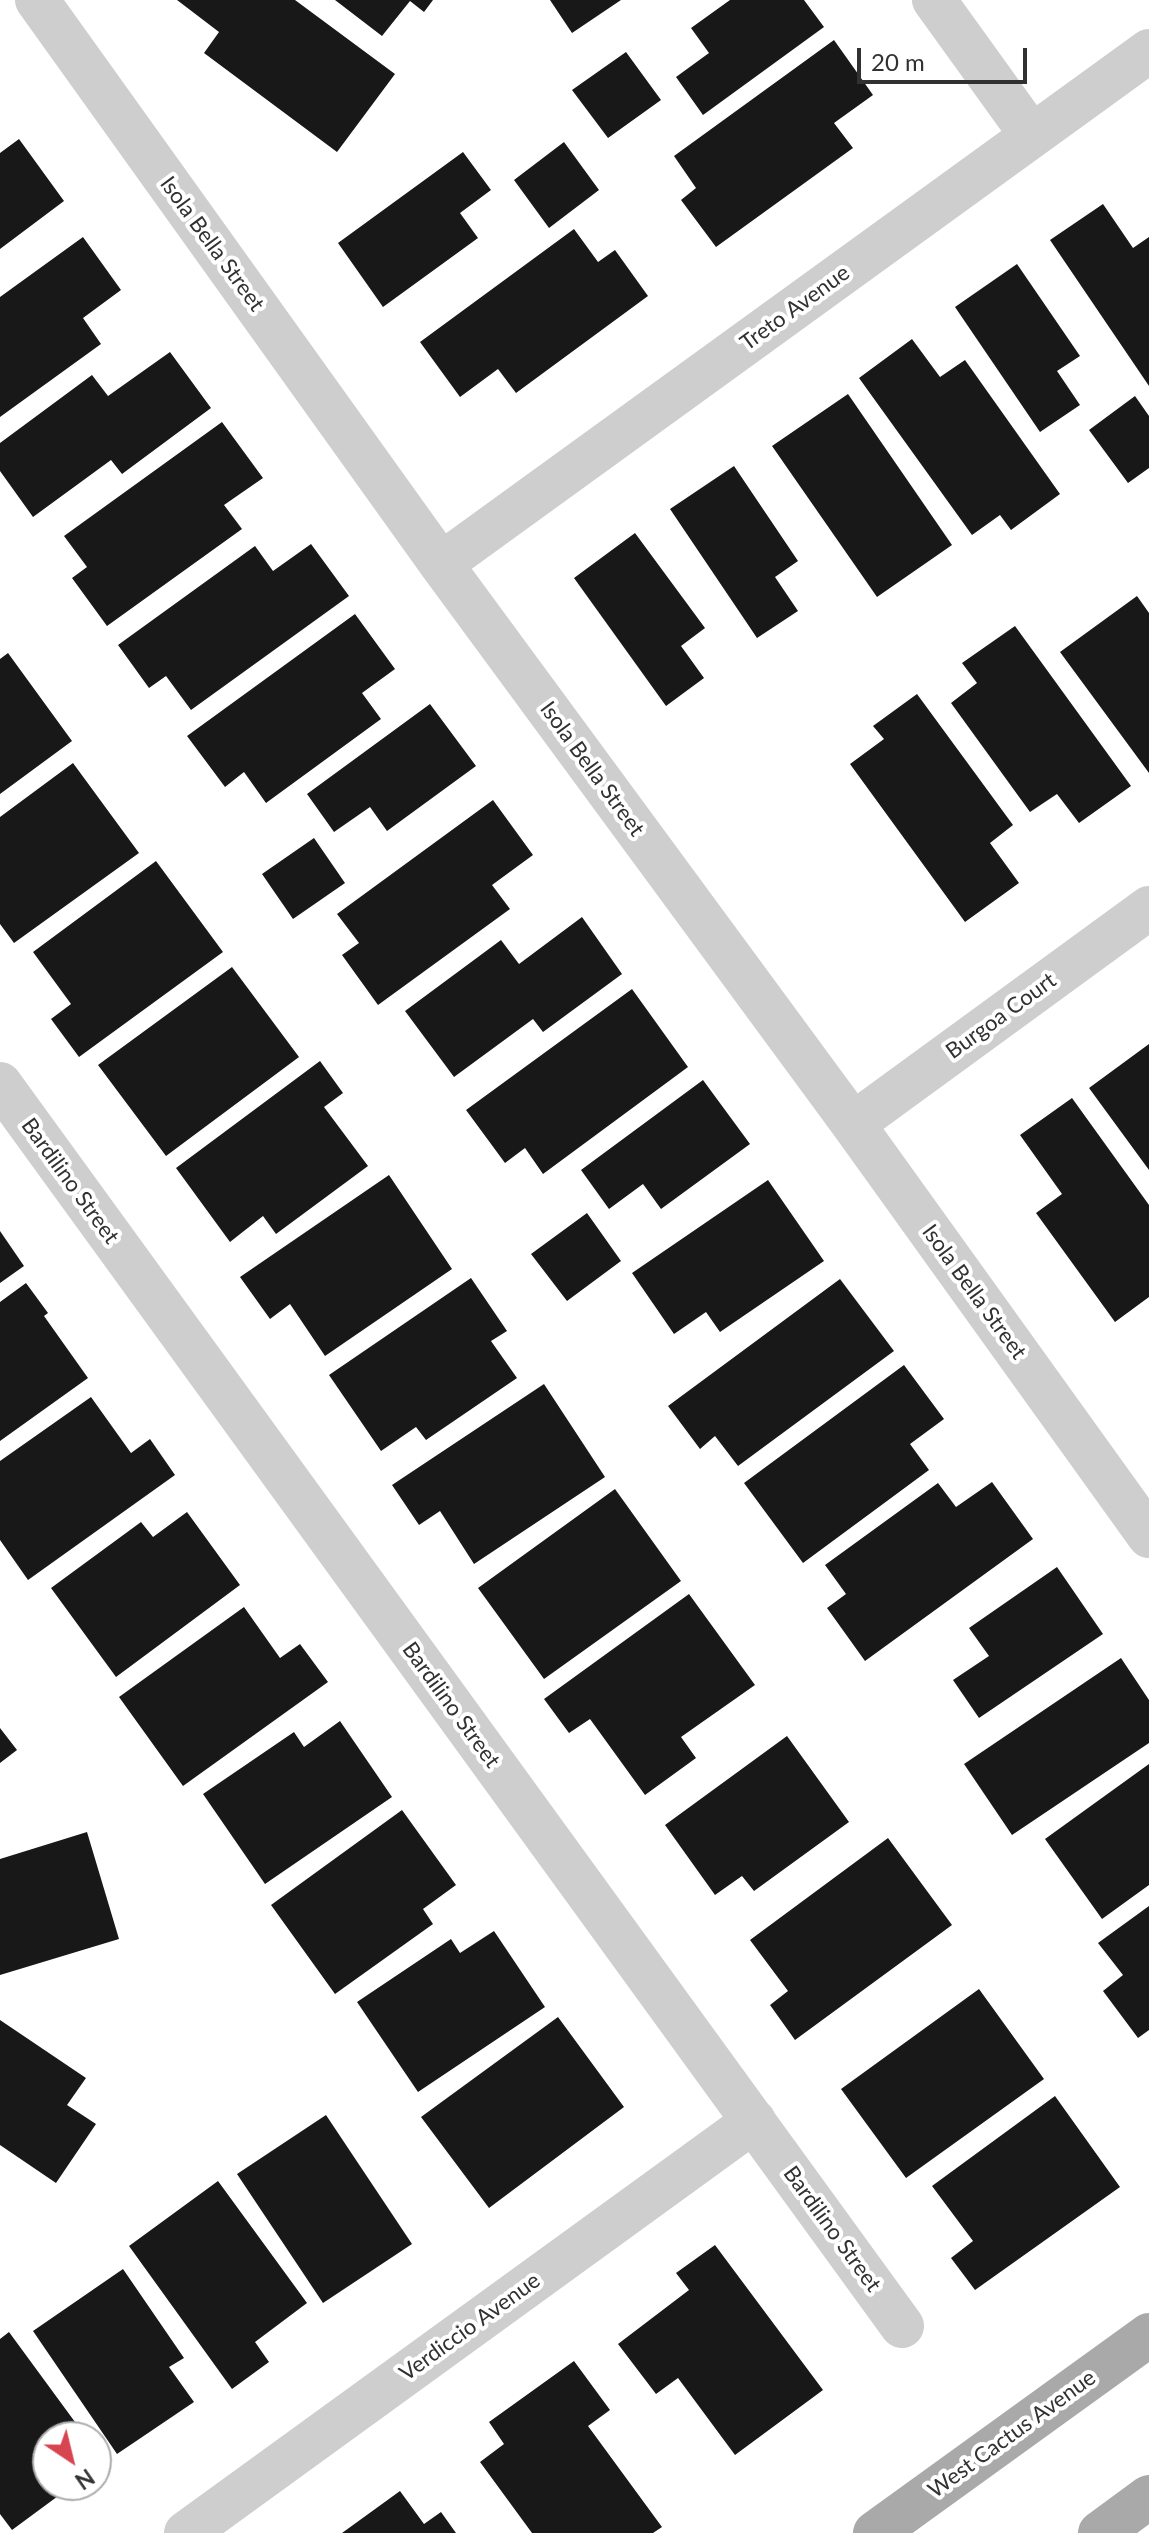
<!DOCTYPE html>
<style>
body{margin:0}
#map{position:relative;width:1149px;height:2533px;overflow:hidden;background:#fff;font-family:Lato,sans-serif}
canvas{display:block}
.north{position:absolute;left:32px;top:2421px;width:80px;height:80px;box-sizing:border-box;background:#fff;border:2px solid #adadad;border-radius:50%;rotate:145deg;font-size:22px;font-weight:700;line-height:32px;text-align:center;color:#313131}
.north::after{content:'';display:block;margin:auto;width:28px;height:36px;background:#d64550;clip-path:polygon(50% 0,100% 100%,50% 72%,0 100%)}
.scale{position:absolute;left:857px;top:48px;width:170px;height:36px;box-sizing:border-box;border:4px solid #313131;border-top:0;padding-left:10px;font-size:24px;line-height:28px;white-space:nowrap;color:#313131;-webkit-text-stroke:6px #fff;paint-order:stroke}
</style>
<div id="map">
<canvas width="1149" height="2533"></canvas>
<div class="north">N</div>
<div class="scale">20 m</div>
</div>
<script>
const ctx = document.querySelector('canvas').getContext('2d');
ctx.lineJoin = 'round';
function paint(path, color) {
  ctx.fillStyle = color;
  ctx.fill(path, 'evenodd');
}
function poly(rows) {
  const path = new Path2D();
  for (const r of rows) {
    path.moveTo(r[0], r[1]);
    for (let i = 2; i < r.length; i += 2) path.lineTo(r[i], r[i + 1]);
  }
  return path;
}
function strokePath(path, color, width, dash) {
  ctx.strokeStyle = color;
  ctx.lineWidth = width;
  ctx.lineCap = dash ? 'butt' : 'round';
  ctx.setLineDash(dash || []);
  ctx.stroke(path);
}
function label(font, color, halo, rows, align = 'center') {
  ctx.font = font + ' Lato,sans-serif';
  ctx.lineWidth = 8;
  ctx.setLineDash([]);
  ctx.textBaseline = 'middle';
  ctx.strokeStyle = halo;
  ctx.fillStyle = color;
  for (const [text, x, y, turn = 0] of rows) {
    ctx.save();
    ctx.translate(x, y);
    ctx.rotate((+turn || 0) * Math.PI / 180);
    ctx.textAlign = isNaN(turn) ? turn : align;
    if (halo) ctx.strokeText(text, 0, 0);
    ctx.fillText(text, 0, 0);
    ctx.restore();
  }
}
paint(poly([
 [177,0,295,0,395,74,337,152,204,53,219,32],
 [335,0,433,0,424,12,410,1,382,36],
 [550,0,621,0,572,33],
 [730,0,804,0,824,27,703,115,676,77,709,53,691,28],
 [834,40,873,95,834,123,853,148,716,247,681,200,696,188,674,156],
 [626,52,661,100,608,138,572,90],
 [19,139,64,201,0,249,0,153],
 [564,142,599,190,549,228,514,180],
 [463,152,491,190,460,213,478,238,383,307,338,243],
 [1103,204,1133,248,1149,237,1149,386,1050,240],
 [574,229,598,262,615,250,648,296,516,393,498,369,460,397,420,342],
 [83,237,121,290,83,318,101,344,0,417,0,297],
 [1017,264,1080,356,1057,371,1080,405,1040,432,955,307],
 [912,339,940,377,965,360,1060,494,1011,530,1000,515,972,535,859,378],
 [170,352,211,408,122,474,111,460,33,517,0,471,0,443,92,375,108,396],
 [848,394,952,545,877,597,772,446],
 [1135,396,1149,416,1149,468,1128,483,1089,430],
 [222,422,263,478,224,505,242,529,107,626,72,578,87,567,64,536],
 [734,466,798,561,775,577,798,611,757,638,670,509],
 [635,533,705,628,681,646,704,678,666,706,574,578],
 [311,544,349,596,191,710,166,676,149,688,118,645,255,546,273,571],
 [1137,596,1149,613,1149,773,1060,652],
 [355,614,395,669,362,693,381,719,266,803,244,772,225,787,187,736],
 [1015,626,1131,786,1079,823,1057,794,1030,812,951,703,977,683,962,663],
 [8,653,72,741,0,794,0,659],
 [917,694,1013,825,990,843,1019,883,965,922,850,764,884,739,873,726],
 [430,704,476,766,387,831,370,807,334,832,307,794],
 [73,763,139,853,14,943,0,924,0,817],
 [493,800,533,855,492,885,510,909,378,1005,342,955,359,943,337,914],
 [314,838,345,883,293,919,262,874],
 [156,861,223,952,79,1057,51,1019,71,1004,33,952],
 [582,917,622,974,543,1032,533,1019,454,1077,405,1011,501,940,519,964],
 [232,967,299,1057,166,1156,98,1065],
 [632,989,688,1067,543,1174,525,1148,505,1163,466,1110],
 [1149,1044,1149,1170,1089,1088],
 [320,1061,343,1093,324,1107,368,1166,276,1234,263,1216,230,1242,176,1168],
 [703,1080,750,1144,661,1209,643,1184,609,1209,581,1170],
 [1072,1098,1149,1205,1149,1297,1115,1322,1036,1213,1062,1194,1020,1135],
 [389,1175,452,1269,325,1356,290,1304,270,1319,240,1277],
 [768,1180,824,1261,720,1332,706,1312,674,1334,632,1273],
 [587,1213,621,1261,567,1301,531,1254],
 [0,1231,24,1266,0,1283],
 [471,1278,507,1331,491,1341,517,1378,426,1440,416,1427,381,1451,329,1375],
 [840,1279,894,1351,738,1466,715,1436,700,1449,668,1406],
 [26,1283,48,1313,44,1316,88,1378,0,1441,0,1302],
 [904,1365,944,1419,910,1444,929,1470,803,1563,744,1483],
 [544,1384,605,1477,474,1564,440,1511,419,1525,392,1485],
 [91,1397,131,1453,150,1439,175,1475,28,1580,0,1540,0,1461],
 [992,1482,1033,1539,865,1661,827,1608,846,1594,825,1565,938,1483,956,1507],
 [615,1489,681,1581,544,1679,478,1588],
 [187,1512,240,1585,116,1677,51,1588,141,1522,153,1537],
 [1057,1567,1103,1634,979,1718,953,1680,989,1656,969,1628],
 [689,1594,755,1685,681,1737,696,1758,645,1795,590,1719,569,1733,544,1699],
 [244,1607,280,1658,300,1644,328,1682,183,1786,119,1697],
 [1121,1658,1149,1700,1149,1743,1012,1835,964,1764],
 [340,1721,392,1797,265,1884,203,1794,294,1732,304,1747],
 [0,1728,17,1750,0,1763],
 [787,1736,849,1822,754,1891,742,1876,715,1895,665,1825],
 [1149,1764,1149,1885,1102,1919,1045,1839],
 [402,1810,456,1885,423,1909,433,1924,335,1994,271,1905],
 [87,1832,119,1939,0,1975,0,1859],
 [888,1838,952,1925,795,2040,770,2005,788,1991,750,1940],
 [1149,1906,1149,2030,1138,2038,1103,1991,1123,1975,1098,1943],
 [494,1931,545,2007,418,2092,357,2002,451,1939,460,1953],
 [979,1989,1044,2079,906,2178,841,2089],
 [558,2017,624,2107,489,2208,421,2117],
 [0,2020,86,2078,67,2105,96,2124,56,2183,0,2145],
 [1055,2096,1120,2187,975,2290,951,2258,973,2241,932,2186],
 [326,2115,412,2244,323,2303,237,2174],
 [218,2181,307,2303,255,2342,269,2362,232,2389,129,2246],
 [715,2245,823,2390,735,2455,678,2378,656,2394,618,2344,689,2290,676,2273],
 [123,2269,184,2358,169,2367,194,2402,117,2454,33,2331],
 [9,2332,86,2437,48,2437,48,2485,73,2485,12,2530,0,2514,0,2339],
 [574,2361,610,2410,588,2426,662,2527,653,2533,532,2533,480,2462,504,2444,489,2422],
 [400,2491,424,2524,441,2512,456,2533,342,2533]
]), '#181818');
strokePath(poly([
 [37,0,441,564,853,1124,1149,1536],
 [934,0,1032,136],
 [441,564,1149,51],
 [0,1084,902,2326],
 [853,1124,1149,908],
 [186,2533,754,2121]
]), '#cecece', 44);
strokePath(poly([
 [875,2533,1149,2335],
 [1100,2533,1149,2497]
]), '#a9a9a9', 44);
label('22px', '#313131', '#fff', [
 ["Isola Bella Street",212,244,54],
 ["Treto Avenue",795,308,-36],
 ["Isola Bella Street",592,769,54],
 ["Burgoa Court",1001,1016,-36],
 ["Bardilino Street",70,1181,54],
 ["Isola Bella Street",974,1292,54],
 ["Bardilino Street",451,1705,54],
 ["Bardilino Street",832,2229,54],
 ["Verdiccio Avenue",470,2327,-36],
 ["West Cactus Avenue",1012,2434,-36]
]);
</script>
